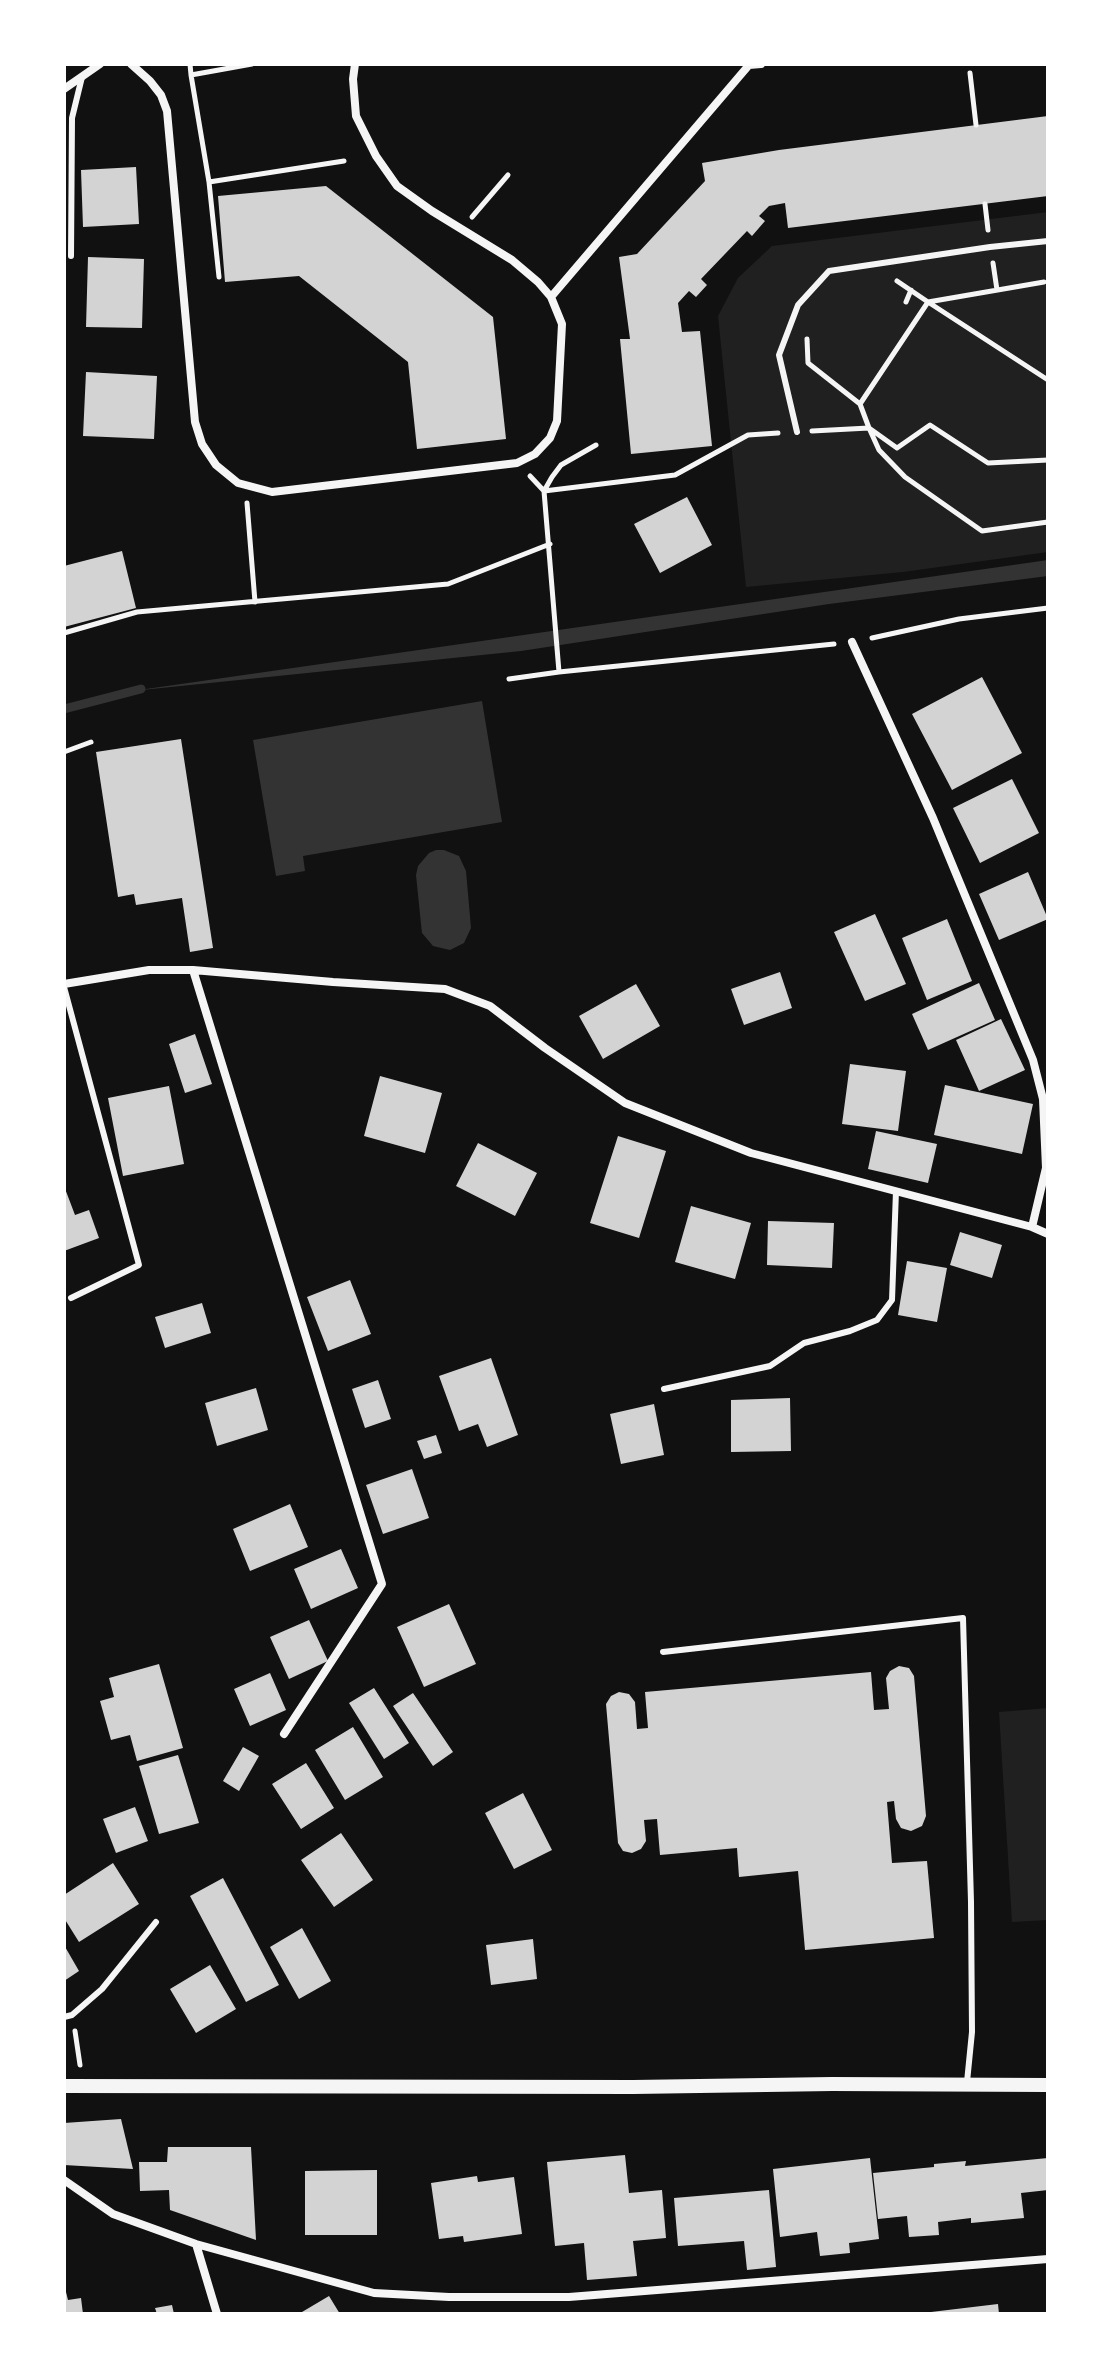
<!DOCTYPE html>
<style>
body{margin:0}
#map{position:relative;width:1112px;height:2378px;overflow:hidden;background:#111;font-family:"DejaVu Sans",sans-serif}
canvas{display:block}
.frame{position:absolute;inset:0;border:66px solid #fff;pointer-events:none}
</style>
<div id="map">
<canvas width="1112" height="2378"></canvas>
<div class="frame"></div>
</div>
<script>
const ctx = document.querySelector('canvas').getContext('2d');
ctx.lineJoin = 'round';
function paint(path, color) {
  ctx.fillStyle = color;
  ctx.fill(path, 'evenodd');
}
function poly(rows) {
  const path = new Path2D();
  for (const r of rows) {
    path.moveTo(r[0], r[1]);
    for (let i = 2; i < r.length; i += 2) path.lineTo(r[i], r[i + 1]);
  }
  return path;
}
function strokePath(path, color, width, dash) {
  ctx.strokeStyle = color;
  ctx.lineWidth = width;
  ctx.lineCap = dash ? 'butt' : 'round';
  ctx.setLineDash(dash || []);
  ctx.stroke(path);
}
paint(poly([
 [1048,212,1048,552,903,572,746,587,718,316,738,278,772,246],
 [1048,1708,1048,1920,1012,1922,999,1712]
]), '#202020');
paint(poly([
 [1048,560,1048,576,829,604,521,651,132,691],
 [482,701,502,822,303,856,305,871,276,876,253,740],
 [436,850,444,850,459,856,466,871,471,928,464,943,450,950,433,946,422,933,421,924,416,875,418,866,429,853]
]), '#333');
strokePath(poly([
 [64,709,141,689]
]), '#333', 9);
paint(poly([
 [1048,116,1048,196,788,228,785,203,769,206,759,216,765,221,752,236,747,231,701,279,707,285,696,297,689,291,678,303,682,332,700,331,712,446,631,454,620,339,630,339,619,257,637,254,705,181,702,163,779,150],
 [136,167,139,224,83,227,81,170],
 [326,186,493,317,506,439,417,449,408,362,299,276,225,282,218,196],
 [88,257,144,259,142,328,86,327],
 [86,372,157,376,154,439,83,436],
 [687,497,712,545,660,573,634,524],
 [122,551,136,608,64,627,64,566],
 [982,677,1022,753,952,790,912,714],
 [181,739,213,948,190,952,182,898,136,905,134,894,118,897,96,752],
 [1012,779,1039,833,980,863,953,808],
 [1028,872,1048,919,999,940,979,894],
 [875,914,906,984,865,1001,834,932],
 [947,919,972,981,927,1000,902,938],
 [780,972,792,1008,744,1025,731,989],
 [979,983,995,1020,928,1050,912,1014],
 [636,984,660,1026,603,1059,579,1016],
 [1001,1019,1025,1070,979,1091,956,1040],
 [195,1034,212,1084,185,1093,169,1044],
 [850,1064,906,1071,898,1131,842,1124],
 [380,1076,442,1093,425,1153,364,1136],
 [945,1085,1033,1104,1022,1154,934,1135],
 [169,1086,184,1164,123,1176,108,1098],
 [876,1131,937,1144,928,1183,868,1169],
 [618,1136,666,1151,639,1238,590,1223],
 [478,1143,537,1173,515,1216,456,1186],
 [64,1186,75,1215,89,1210,99,1238,64,1251],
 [691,1206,751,1223,735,1279,675,1262],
 [768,1221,834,1223,832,1268,767,1265],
 [960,1232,1002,1245,992,1278,950,1265],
 [907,1261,947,1268,937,1322,898,1315],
 [350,1280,371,1334,328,1351,307,1297],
 [202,1303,211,1333,165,1348,155,1317],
 [491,1358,518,1435,487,1447,478,1424,459,1431,439,1376],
 [378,1380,391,1419,365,1428,352,1389],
 [256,1388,268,1430,217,1446,205,1403],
 [790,1398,791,1451,731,1452,731,1400],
 [654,1404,664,1455,621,1464,610,1414],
 [436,1435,442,1453,424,1459,417,1441],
 [412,1469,429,1518,383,1534,366,1485],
 [290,1504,308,1547,250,1571,233,1529],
 [341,1549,358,1588,311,1609,294,1569],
 [449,1604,476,1664,424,1687,397,1627],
 [309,1620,328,1661,289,1679,270,1637],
 [159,1664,183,1748,137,1761,130,1735,111,1740,100,1701,114,1697,109,1678],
 [899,1666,909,1668,914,1676,926,1816,922,1826,911,1831,901,1828,896,1819,894,1801,887,1802,892,1863,927,1861,934,1938,805,1950,798,1871,739,1877,737,1848,660,1855,657,1819,644,1820,646,1841,641,1849,632,1853,623,1851,618,1843,606,1704,611,1696,619,1692,629,1694,635,1702,637,1729,648,1728,645,1692,871,1672,874,1710,889,1709,886,1678,890,1671],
 [270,1673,286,1710,250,1726,234,1689],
 [374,1688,409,1743,384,1759,349,1703],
 [413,1693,453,1752,433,1766,393,1706],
 [353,1727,383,1777,345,1800,315,1750],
 [243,1747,259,1756,239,1791,223,1781],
 [178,1755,199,1823,159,1834,139,1766],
 [306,1763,334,1808,301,1829,272,1784],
 [523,1793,552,1850,514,1869,485,1813],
 [135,1807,148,1841,116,1853,103,1819],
 [341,1833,373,1880,334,1907,301,1860],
 [113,1863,139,1904,79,1942,64,1918,64,1895],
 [223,1878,279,1985,246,2002,190,1896],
 [302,1928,331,1981,299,1999,270,1947],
 [533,1939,537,1979,491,1985,486,1945],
 [64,1945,79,1971,64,1981],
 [210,1965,236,2009,196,2033,170,1989],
 [121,2119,133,2169,64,2165,64,2123],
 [168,2147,251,2147,256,2240,170,2210,169,2190,140,2191,139,2162,167,2162],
 [625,2155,629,2193,662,2190,666,2238,633,2241,637,2276,587,2280,584,2243,555,2246,547,2162],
 [870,2158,879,2239,849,2243,850,2253,820,2256,817,2232,780,2237,773,2169],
 [1048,2158,1048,2190,1021,2193,1024,2218,971,2223,971,2218,938,2222,939,2235,909,2237,907,2216,878,2219,873,2173,934,2167,934,2164,966,2161,965,2166],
 [377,2170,377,2235,305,2235,305,2171],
 [477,2176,478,2182,514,2177,522,2234,464,2242,463,2236,439,2239,431,2183],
 [769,2190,776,2267,747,2270,744,2241,678,2246,674,2198],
 [64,2284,68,2300,81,2298,83,2314,64,2314],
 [329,2296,340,2314,304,2314,302,2312],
 [998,2304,999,2314,931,2314,931,2312],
 [172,2305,174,2314,157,2314,155,2308]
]), '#d3d3d3');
strokePath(poly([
 [190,64,191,75,252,64],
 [970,73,976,125],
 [191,75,209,182],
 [985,204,988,230],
 [472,217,508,175],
 [993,263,997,290],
 [219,277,209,182,344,161],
 [897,281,928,302,1044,282],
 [906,302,911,290],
 [807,339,808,363,860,404],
 [1048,380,928,302,860,404,869,428,897,448,930,425,988,463,1048,460],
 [812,431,869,428,879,450,905,477,982,531,1048,522],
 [530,476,544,491,675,475,748,435,778,433],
 [247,503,255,602],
 [64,633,137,612,448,584,550,544],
 [872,638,959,619,1048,608],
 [559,672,544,491,552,477,561,465,596,445],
 [509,679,559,672,834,644],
 [64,752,91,742],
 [75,2031,80,2065]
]), '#f5f5f5', 5);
strokePath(poly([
 [71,256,72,118,82,77],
 [797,432,779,355,798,305,829,271,990,247,1048,241],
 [64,987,139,1265,71,1298],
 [664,1389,770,1366,804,1343,850,1331,877,1320,892,1300,896,1191],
 [663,1652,963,1618,971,1902,972,2032,967,2082],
 [64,2017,72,2015,102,1989,156,1922]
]), '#f5f5f5', 6);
strokePath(poly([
 [131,64,150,81,161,95,167,111,195,422,202,444,216,465,238,483,272,492,517,463,535,454,550,438,557,421,562,324,551,297,538,282,512,260,432,211,397,186,376,156,356,116,353,79,355,64],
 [749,65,761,64],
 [64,89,100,64],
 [551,297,749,65],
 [852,642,933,818,1033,1060,1043,1099,1046,1168,1032,1227],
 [193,970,382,1584,284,1734],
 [64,984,149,970,193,970,333,982,445,989,490,1006,545,1048,625,1103,751,1153,1032,1227,1048,1234],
 [64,2180,113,2214,196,2244,374,2293,449,2297,569,2297,1048,2259],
 [196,2244,217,2314]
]), '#f5f5f5', 8);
strokePath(poly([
 [64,2086,633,2087,832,2084,1048,2085]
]), '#f5f5f5', 14);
</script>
